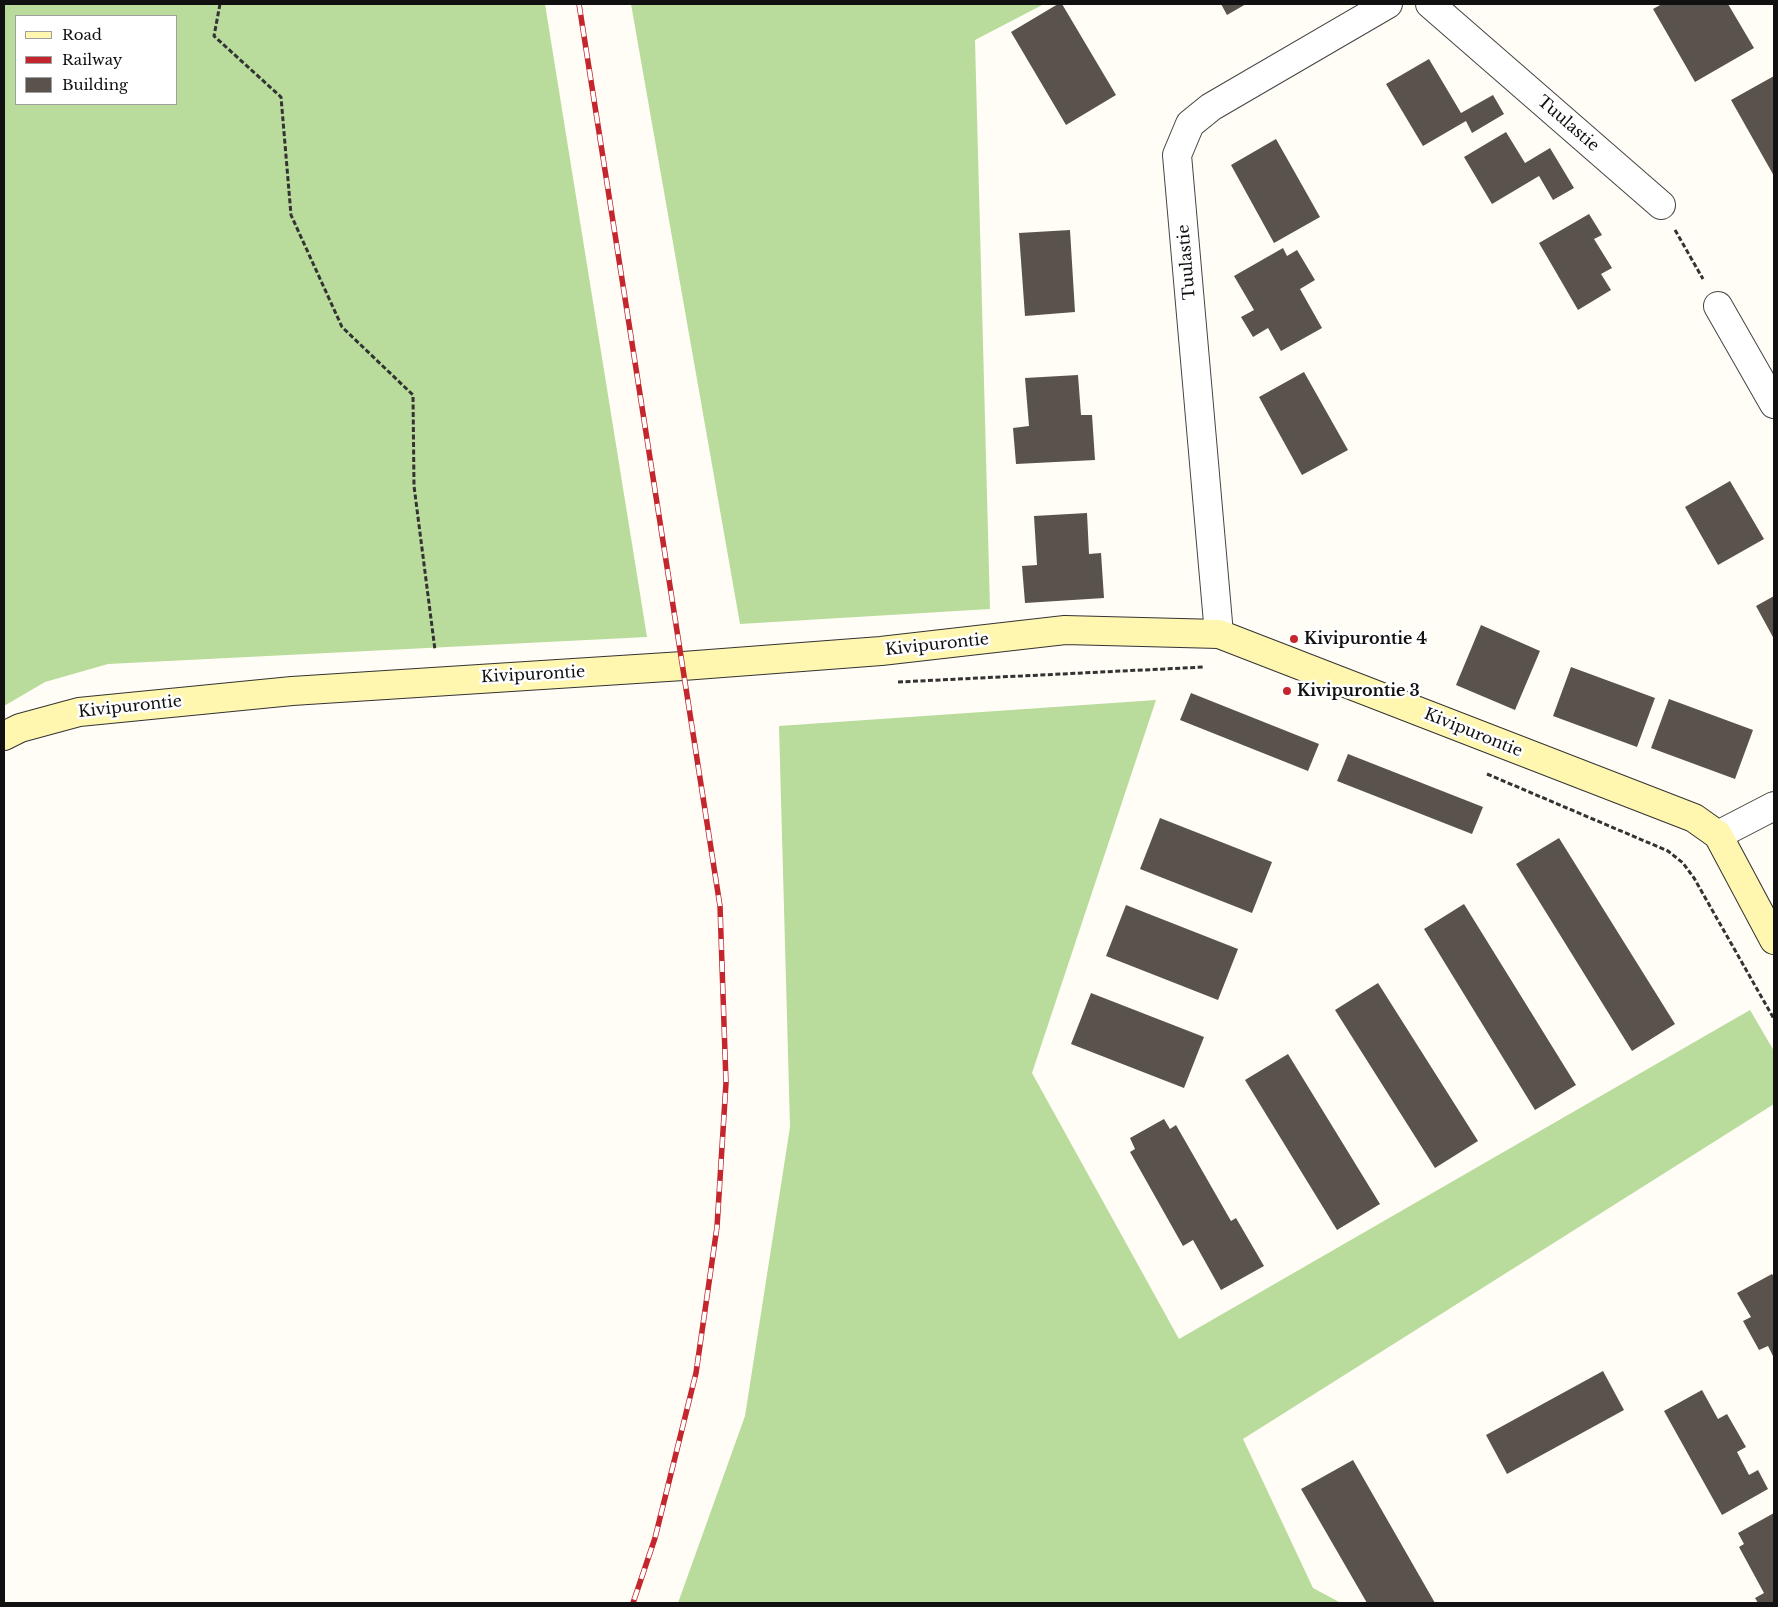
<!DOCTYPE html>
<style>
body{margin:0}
#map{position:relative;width:1778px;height:1607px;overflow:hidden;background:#fffdf5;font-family:"Libre Baskerville",serif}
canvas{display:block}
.frame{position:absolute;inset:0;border:5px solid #111;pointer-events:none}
.legend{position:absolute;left:15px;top:15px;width:162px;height:90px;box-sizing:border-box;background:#fff;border:1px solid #a0a0a0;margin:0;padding:6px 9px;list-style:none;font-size:15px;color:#111}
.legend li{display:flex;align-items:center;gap:10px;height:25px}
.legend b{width:25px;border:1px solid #a0a0a0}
</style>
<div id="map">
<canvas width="1778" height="1607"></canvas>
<div class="frame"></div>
<ul class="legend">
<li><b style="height:6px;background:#fff6b0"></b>Road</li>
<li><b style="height:6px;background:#c4262e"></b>Railway</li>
<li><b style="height:14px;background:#5a524d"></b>Building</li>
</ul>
</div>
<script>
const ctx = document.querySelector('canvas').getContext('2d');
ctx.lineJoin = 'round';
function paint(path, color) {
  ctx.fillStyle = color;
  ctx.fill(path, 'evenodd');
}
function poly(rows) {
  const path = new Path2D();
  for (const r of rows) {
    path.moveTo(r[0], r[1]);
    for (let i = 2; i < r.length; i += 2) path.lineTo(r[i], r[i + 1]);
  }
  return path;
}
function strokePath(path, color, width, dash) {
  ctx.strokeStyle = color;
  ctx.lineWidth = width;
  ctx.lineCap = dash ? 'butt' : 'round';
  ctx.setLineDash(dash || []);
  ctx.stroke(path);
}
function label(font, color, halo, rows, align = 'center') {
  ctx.font = font + ' "Libre Baskerville",serif';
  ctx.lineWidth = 5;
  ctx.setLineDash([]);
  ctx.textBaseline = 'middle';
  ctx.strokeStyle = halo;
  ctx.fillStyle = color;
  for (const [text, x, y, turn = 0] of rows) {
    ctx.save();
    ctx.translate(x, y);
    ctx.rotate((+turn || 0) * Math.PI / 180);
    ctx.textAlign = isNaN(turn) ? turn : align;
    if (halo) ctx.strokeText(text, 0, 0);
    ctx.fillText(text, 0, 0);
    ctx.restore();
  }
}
paint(poly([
 [4,4,545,4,647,637,108,664,45,682,4,706],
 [16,16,176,16,176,104,16,104],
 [631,4,1044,4,975,40,990,609,740,624],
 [1156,700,1032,1073,1179,1339,1750,1010,1774,1051,1774,1104,1243,1439,1313,1588,1341,1603,678,1603,745,1416,790,1127,779,726]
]), '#b9dc9c');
paint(poly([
 [1058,4,1062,4,1116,95,1066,125,1011,32],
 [1221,4,1246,4,1227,15],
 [1662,4,1728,4,1754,48,1695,82,1653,9],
 [1429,59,1461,113,1493,95,1504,114,1472,133,1466,121,1423,146,1386,84],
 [1774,76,1774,176,1731,100],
 [1506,132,1525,163,1550,148,1574,188,1553,200,1539,176,1492,204,1464,157],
 [1276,139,1320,217,1274,243,1231,165],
 [1589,214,1602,235,1594,239,1612,268,1601,274,1611,290,1578,310,1539,243],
 [1070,230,1075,312,1025,316,1019,233],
 [1283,248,1287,256,1297,250,1315,280,1300,289,1322,328,1281,351,1268,328,1253,337,1241,317,1254,310,1234,276],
 [1304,372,1348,450,1302,475,1259,397],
 [1078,375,1081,415,1092,415,1095,460,1016,464,1013,428,1029,426,1025,378],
 [1730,481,1764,539,1718,565,1685,507],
 [1087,513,1089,554,1101,553,1104,598,1025,603,1022,566,1037,565,1034,516],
 [1774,596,1774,639,1756,606],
 [1481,625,1540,651,1515,710,1456,685],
 [1571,667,1655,698,1637,747,1553,716],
 [1191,693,1319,744,1308,771,1180,720],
 [1669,699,1753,730,1735,779,1651,748],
 [1348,754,1483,807,1472,834,1337,781],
 [1160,818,1272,862,1252,913,1140,869],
 [1559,838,1675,1024,1632,1051,1516,864],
 [1464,904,1576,1085,1535,1110,1424,929],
 [1126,905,1238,949,1218,1000,1106,956],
 [1378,983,1478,1141,1435,1168,1335,1010],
 [1091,993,1204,1037,1184,1088,1071,1044],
 [1288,1054,1380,1204,1337,1230,1245,1080],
 [1164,1119,1170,1129,1176,1125,1231,1221,1236,1218,1264,1266,1221,1290,1193,1240,1183,1246,1130,1152,1135,1149,1130,1138],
 [1772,1274,1774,1277,1774,1358,1768,1346,1759,1350,1743,1321,1751,1317,1737,1293],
 [1603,1371,1624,1410,1507,1474,1486,1435],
 [1702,1390,1718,1419,1727,1414,1746,1447,1737,1452,1749,1475,1758,1470,1768,1489,1722,1515,1664,1411],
 [1353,1460,1435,1603,1367,1603,1301,1489],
 [1774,1513,1774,1603,1758,1603,1755,1598,1764,1593,1739,1547,1744,1544,1738,1533]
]), '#5a524d');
const street = poly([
 [1430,4,1661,205],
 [1718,306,1774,404],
 [1219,634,1177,155,1190,124,1211,107,1388,4],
 [1718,835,1774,806]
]);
const secondary = poly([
 [4,736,20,728,79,712,292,691,683,666,881,651,1065,630,1219,634,1694,818,1718,835,1774,940]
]);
strokePath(street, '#444', 30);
strokePath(secondary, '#333', 30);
strokePath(poly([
 [220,4,214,36,281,97,291,215,342,327,413,395,414,486,435,650],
 [1675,230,1703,279],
 [898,682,1204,667],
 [1487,774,1668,851,1683,863,1694,878,1774,1019]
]), '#333', 3, [5, 2.5]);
strokePath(street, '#fff', 28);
strokePath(secondary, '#fff6b0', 28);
const rail = poly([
 [579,4,720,906,726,1083,717,1227,696,1373,655,1538,633,1603]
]);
strokePath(rail, '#c4262e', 5.5);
strokePath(rail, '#fff', 4, [11]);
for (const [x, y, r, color] of [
 [1294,639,5,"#c4262e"],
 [1287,691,5,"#c4262e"]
]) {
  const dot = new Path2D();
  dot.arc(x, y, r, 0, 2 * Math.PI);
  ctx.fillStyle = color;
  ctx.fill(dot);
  strokePath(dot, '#fff', 2);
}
label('16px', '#111', '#fff', [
 ["Tuulastie",1568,124,41],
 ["Tuulastie",1187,262,-95],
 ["Kivipurontie",937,645,-6],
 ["Kivipurontie",533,675,-3],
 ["Kivipurontie",130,707,-6],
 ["Kivipurontie",1473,733,22]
]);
label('bold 16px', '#111', '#fff', [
 ["Kivipurontie 4",1304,639],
 ["Kivipurontie 3",1297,691]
], 'left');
</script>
